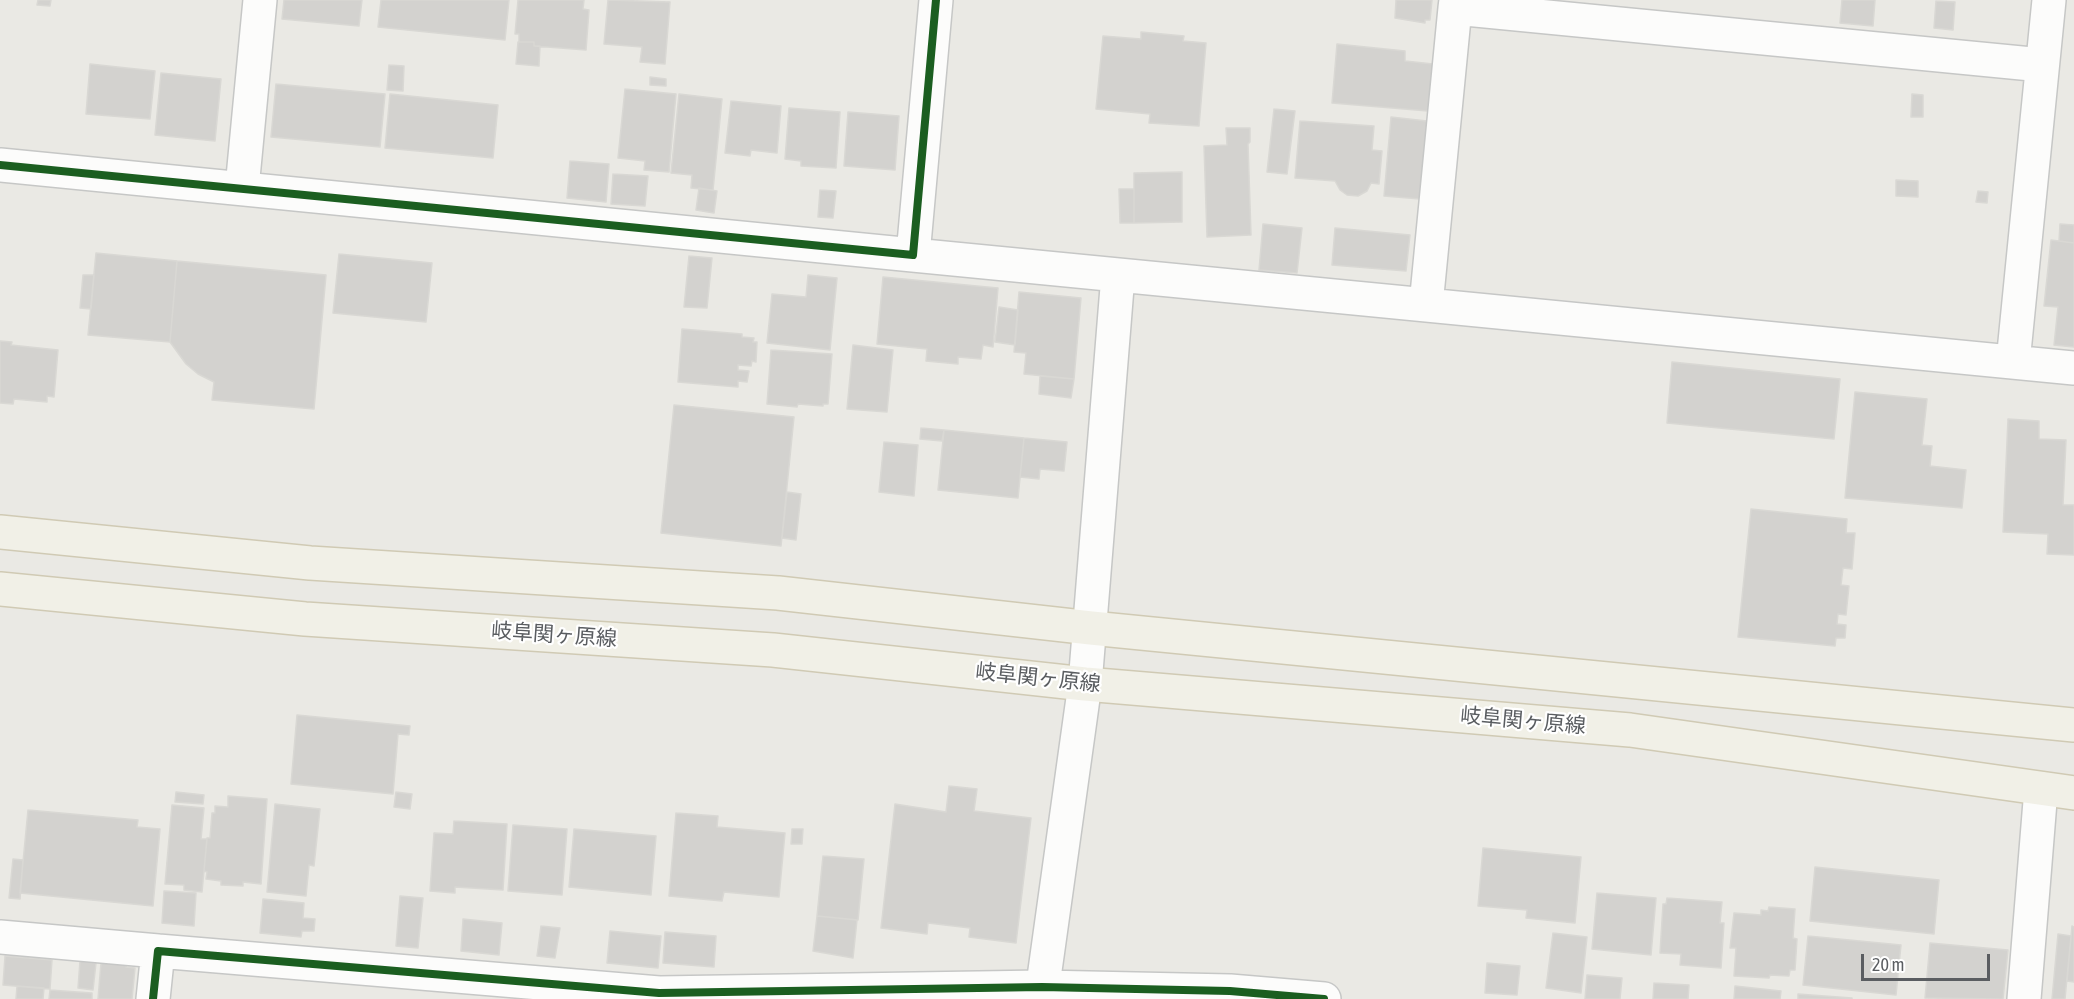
<!DOCTYPE html>
<meta charset="utf-8">
<style>
body{margin:0}
#map{position:relative;width:2074px;height:999px;overflow:hidden;background:#eae9e4;font-family:"Asap Condensed",sans-serif}
canvas{display:block}
.scale{position:absolute;left:1861px;top:954px;width:129px;height:27px;box-sizing:border-box;border:3px solid #5a5d61;border-top:0;padding-left:8px;font-size:18px;line-height:21px;white-space:nowrap;color:#5a5d61;-webkit-text-stroke:4px #fff;paint-order:stroke}
</style>
<div id="map">
<canvas width="2074" height="999"></canvas>
<div class="scale">20 m</div>
</div>
<script>
const ctx = document.querySelector('canvas').getContext('2d');
ctx.lineJoin = 'round';
function paint(path, color) {
  ctx.fillStyle = color;
  ctx.fill(path, 'evenodd');
}
function poly(rows) {
  const path = new Path2D();
  for (const r of rows) {
    path.moveTo(r[0], r[1]);
    for (let i = 2; i < r.length; i += 2) path.lineTo(r[i], r[i + 1]);
  }
  return path;
}
function strokePath(path, color, width, dash) {
  ctx.strokeStyle = color;
  ctx.lineWidth = width;
  ctx.lineCap = dash ? 'butt' : 'round';
  ctx.setLineDash(dash || []);
  ctx.stroke(path);
}
function label(font, color, halo, rows, align = 'center') {
  ctx.font = font + ' "Asap Condensed","Noto Sans JP",sans-serif';
  ctx.lineWidth = 4.5;
  ctx.setLineDash([]);
  ctx.textBaseline = 'middle';
  ctx.strokeStyle = halo;
  ctx.fillStyle = color;
  for (const [text, x, y, turn = 0] of rows) {
    ctx.save();
    ctx.translate(x, y);
    ctx.rotate((+turn || 0) * Math.PI / 180);
    ctx.textAlign = isNaN(turn) ? turn : align;
    if (halo) ctx.strokeText(text, 0, 0);
    ctx.fillText(text, 0, 0);
    ctx.restore();
  }
}
const building = poly([
 [38,0,51,0,50,6,37,5,38,0],
 [284,0,362,0,359,26,282,19,284,0],
 [381,0,509,0,505,40,378,27,381,0],
 [518,0,584,0,583,9,589,10,586,50,534,46,534,42,519,42,519,34,515,34,518,0],
 [608,0,670,2,665,64,640,62,642,47,604,44,608,0],
 [1396,0,1432,0,1430,20,1425,20,1425,23,1395,18,1396,0],
 [1842,0,1875,0,1873,26,1840,23,1842,0],
 [1936,1,1955,2,1953,30,1934,28,1936,1],
 [1141,32,1184,36,1183,41,1206,43,1199,126,1149,123,1150,114,1096,109,1103,36,1141,39,1141,32],
 [518,42,534,42,534,46,540,46,539,66,516,64,518,42],
 [1337,44,1405,51,1405,61,1433,64,1428,111,1332,103,1337,44],
 [90,64,155,71,150,119,86,114,90,64],
 [389,65,404,66,403,91,387,90,389,65],
 [161,73,221,79,215,141,155,135,161,73],
 [650,77,666,79,666,86,650,85,650,77],
 [276,84,385,94,380,147,271,137,276,84],
 [625,89,676,94,669,172,644,170,645,161,618,158,625,89],
 [390,94,498,105,493,158,385,148,390,94],
 [679,94,722,99,713,190,691,188,692,175,671,173,679,94],
 [1912,94,1923,95,1923,117,1911,117,1912,94],
 [731,101,781,106,777,153,751,150,750,156,725,153,731,101],
 [789,108,840,112,836,168,801,166,801,161,785,159,789,108],
 [1274,109,1295,111,1287,174,1267,172,1274,109],
 [848,112,899,116,895,170,844,166,848,112],
 [1391,117,1427,121,1420,199,1384,196,1391,117],
 [1300,121,1374,126,1372,150,1382,151,1379,184,1371,183,1367,191,1358,196,1347,195,1340,190,1335,181,1295,178,1300,121],
 [1226,128,1250,128,1250,142,1248,144,1251,235,1207,237,1204,146,1227,145,1226,128],
 [570,161,609,164,606,202,567,198,570,161],
 [1182,172,1182,222,1134,223,1134,173,1182,172],
 [613,174,648,176,645,206,611,204,613,174],
 [1896,180,1918,181,1918,197,1896,196,1896,180],
 [699,188,717,191,714,213,696,210,699,188],
 [1119,189,1134,189,1134,223,1120,223,1119,189],
 [820,190,836,191,833,218,818,217,820,190],
 [1978,191,1988,192,1987,203,1976,202,1978,191],
 [1263,224,1302,228,1297,273,1259,270,1263,224],
 [2060,224,2074,225,2074,243,2059,241,2060,224],
 [1335,228,1410,235,1406,271,1332,265,1335,228],
 [2051,240,2074,243,2074,347,2054,345,2058,307,2044,306,2051,240],
 [96,253,177,261,170,342,88,335,96,253],
 [339,254,432,263,426,322,333,313,339,254],
 [689,256,712,258,707,308,684,307,689,256],
 [177,261,326,275,314,409,212,400,214,382,198,374,186,364,170,342,177,261],
 [83,275,94,275,91,309,80,308,83,275],
 [808,275,837,278,830,350,767,343,772,294,806,297,808,275],
 [883,277,998,288,993,347,983,345,981,359,958,357,958,364,926,361,927,349,877,344,883,277],
 [1019,292,1081,298,1074,379,1024,374,1026,353,1014,352,1019,292],
 [999,307,1018,310,1015,345,995,342,999,307],
 [682,329,742,334,742,337,754,338,753,342,757,342,756,362,752,361,751,366,738,365,738,370,749,371,747,382,738,381,738,387,678,382,682,329],
 [0,341,12,342,11,345,58,350,54,397,47,396,47,402,14,399,13,404,0,403,0,341],
 [853,345,893,350,887,412,847,409,853,345],
 [771,350,832,354,828,404,823,404,823,406,798,404,797,407,767,404,771,350],
 [1672,362,1840,379,1834,439,1667,423,1672,362],
 [1040,376,1074,379,1071,398,1039,394,1040,376],
 [1855,392,1927,399,1922,445,1932,446,1930,466,1966,470,1962,508,1845,498,1855,392],
 [674,405,794,417,781,546,661,533,674,405],
 [2008,419,2039,421,2039,439,2066,440,2063,505,2074,505,2074,555,2047,554,2048,534,2003,532,2008,419],
 [921,428,944,430,942,441,920,439,921,428],
 [944,430,1024,438,1018,498,938,490,944,430],
 [1024,438,1067,442,1064,471,1040,469,1039,479,1020,477,1024,438],
 [884,442,918,445,914,496,879,492,884,442],
 [787,492,801,494,796,540,782,538,787,492],
 [1751,509,1847,519,1846,533,1855,533,1852,569,1843,568,1841,585,1849,586,1846,615,1838,614,1837,624,1846,625,1845,638,1836,638,1835,646,1738,637,1751,509],
 [297,715,410,726,409,735,398,734,393,794,291,784,297,715],
 [949,786,977,789,974,811,1031,818,1016,943,969,937,970,928,928,923,927,934,881,928,895,804,946,812,949,786],
 [176,792,204,795,203,804,175,802,176,792],
 [396,792,412,794,410,809,394,807,396,792],
 [228,796,267,799,261,884,243,882,243,886,221,885,221,881,206,879,207,872,204,871,207,838,210,838,212,813,215,813,215,806,228,807,228,796],
 [275,804,320,809,314,866,309,865,306,896,267,892,275,804],
 [172,805,204,808,201,839,207,839,202,892,184,890,184,885,165,884,172,805],
 [28,810,138,820,137,827,160,829,153,906,20,893,28,810],
 [676,813,718,816,717,827,785,833,779,897,724,892,722,901,669,896,676,813],
 [454,821,507,824,503,890,455,887,455,893,430,891,434,833,453,834,454,821],
 [513,825,567,829,562,895,508,891,513,825],
 [574,829,656,836,651,895,569,887,574,829],
 [792,829,803,829,802,844,791,844,792,829],
 [1483,848,1581,857,1575,923,1526,918,1527,910,1478,906,1483,848],
 [823,856,864,859,858,920,817,916,823,856],
 [13,859,23,860,20,899,9,898,13,859],
 [1815,867,1939,880,1934,934,1810,921,1815,867],
 [164,891,196,893,194,926,162,923,164,891],
 [1597,893,1656,898,1651,955,1592,949,1597,893],
 [400,896,423,898,418,948,396,946,400,896],
 [1667,898,1722,902,1720,923,1724,923,1721,968,1680,965,1681,954,1660,953,1663,904,1666,904,1667,898],
 [263,899,304,903,303,918,315,919,314,931,302,931,301,937,260,933,263,899],
 [1769,907,1795,909,1793,938,1797,939,1795,970,1790,970,1789,976,1770,975,1769,978,1734,976,1736,948,1730,948,1734,913,1761,915,1761,910,1768,911,1769,907],
 [817,916,857,920,853,958,813,951,817,916],
 [463,919,502,923,499,955,461,951,463,919],
 [541,926,560,928,555,958,537,956,541,926],
 [2072,926,2074,927,2074,982,2067,981,2072,926],
 [610,931,661,936,658,968,607,963,610,931],
 [665,932,716,936,714,967,663,963,665,932],
 [1553,933,1587,937,1581,993,1546,988,1553,933],
 [2058,934,2071,936,2065,999,2052,999,2058,934],
 [1808,936,1901,945,1896,995,1803,985,1808,936],
 [1930,943,2008,950,2003,999,1925,998,1930,943],
 [5,956,52,960,50,989,3,985,5,956],
 [80,961,96,963,93,990,78,988,80,961],
 [101,963,127,964,126,967,135,968,132,999,98,999,101,963],
 [1487,963,1520,966,1517,995,1485,993,1487,963],
 [1587,975,1622,978,1620,999,1585,999,1587,975],
 [1654,983,1689,985,1688,999,1653,999,1654,983],
 [17,986,44,988,43,999,16,999,17,986],
 [1735,986,1781,991,1780,999,1734,999,1735,986],
 [50,990,92,993,92,999,49,999,50,990],
 [1798,994,1852,998,1852,999,1798,999,1798,994]
]);
paint(building, '#d3d2cf');
strokePath(building, '#d9d8d4', 1.5);
const minor = poly([
 [1456,0,1455,8,2042,65],
 [0,165,913,255,936,0],
 [242,188,260,0],
 [913,255,2074,368],
 [1426,305,1455,8],
 [2013,362,2049,0],
 [0,937,158,951],
 [153,999,158,951,659,993,1042,987,1230,991,1324,999],
 [1041,999,1085,684,1118,275],
 [2024,999,2041,789]
]);
const primary = poly([
 [0,532,310,563,778,593,1091,628,2074,725],
 [0,589,305,619,773,650,1085,684,1630,730,2074,793]
]);
strokePath(minor, '#c6c7c6', 36);
strokePath(primary, '#d0cab4', 36);
strokePath(minor, '#fcfcfb', 33);
strokePath(primary, '#f1f0e7', 33);
strokePath(poly([
 [0,165,913,255,936,0],
 [153,999,158,951,659,993,1042,987,1230,991,1324,999]
]), '#1b5e20', 8);
label('21px', '#5a5d61', '#fff', [
 ["岐阜関ヶ原線",554,635,4],
 ["岐阜関ヶ原線",1038,678,6],
 ["岐阜関ヶ原線",1523,721,5]
]);
</script>
